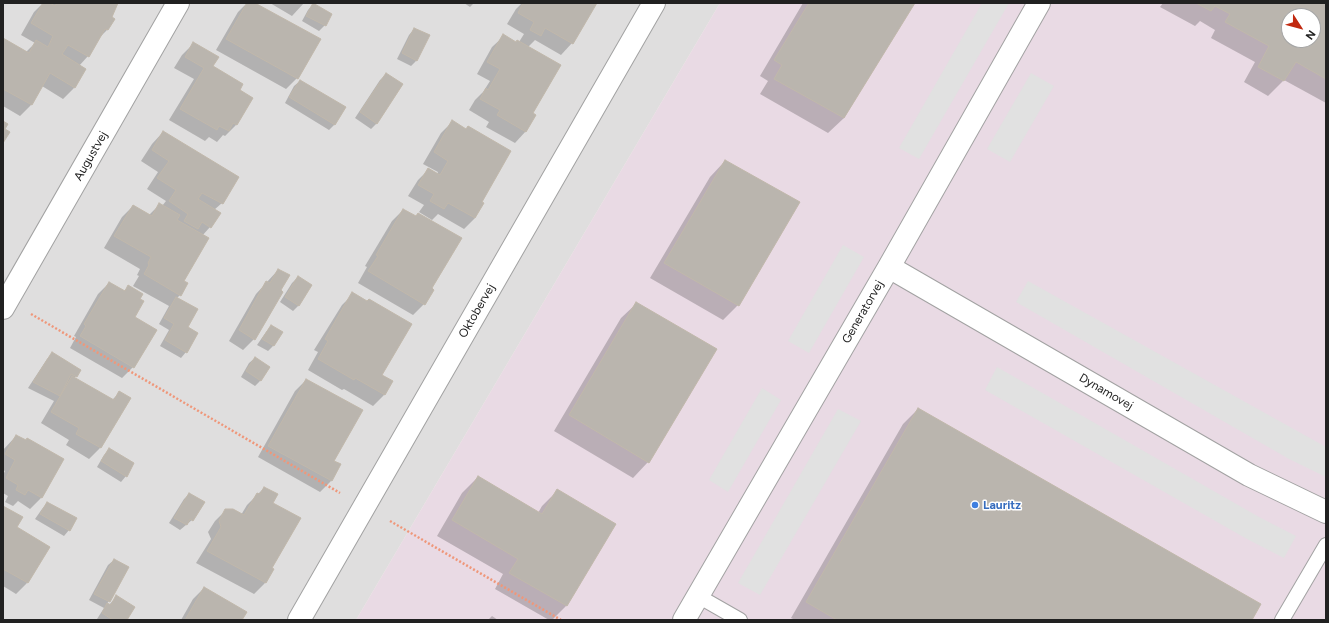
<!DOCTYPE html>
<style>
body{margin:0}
#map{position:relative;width:1329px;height:623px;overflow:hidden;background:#f0efe8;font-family:Figtree,sans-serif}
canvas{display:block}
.frame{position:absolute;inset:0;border:4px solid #212121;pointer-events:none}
.north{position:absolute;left:1281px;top:8px;width:40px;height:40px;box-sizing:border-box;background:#fff;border:1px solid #a6a6a6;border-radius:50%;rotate:126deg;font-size:11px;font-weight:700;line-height:16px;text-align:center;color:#212121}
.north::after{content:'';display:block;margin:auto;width:14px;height:18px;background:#c12910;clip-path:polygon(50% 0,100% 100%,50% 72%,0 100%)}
</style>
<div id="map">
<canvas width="1329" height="623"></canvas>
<div class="frame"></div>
<div class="north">N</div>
</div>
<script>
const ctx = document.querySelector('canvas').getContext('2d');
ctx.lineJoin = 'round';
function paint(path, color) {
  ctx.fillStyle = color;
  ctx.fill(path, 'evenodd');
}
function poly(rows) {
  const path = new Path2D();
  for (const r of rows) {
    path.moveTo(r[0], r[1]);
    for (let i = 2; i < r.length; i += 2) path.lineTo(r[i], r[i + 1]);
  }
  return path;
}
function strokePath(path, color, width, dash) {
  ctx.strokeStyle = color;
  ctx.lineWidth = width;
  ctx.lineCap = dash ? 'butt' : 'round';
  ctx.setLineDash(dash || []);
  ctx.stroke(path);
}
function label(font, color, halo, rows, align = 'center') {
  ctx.font = font + ' Figtree,sans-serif';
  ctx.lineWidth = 3;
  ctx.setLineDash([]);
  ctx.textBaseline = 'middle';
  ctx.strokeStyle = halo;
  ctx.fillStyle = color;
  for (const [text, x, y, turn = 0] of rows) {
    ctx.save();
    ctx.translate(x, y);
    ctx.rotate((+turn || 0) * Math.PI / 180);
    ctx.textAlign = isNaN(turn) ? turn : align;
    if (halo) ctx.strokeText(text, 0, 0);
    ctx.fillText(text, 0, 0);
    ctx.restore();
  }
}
paint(poly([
 [3,3,720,3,356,620,3,620]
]), '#dfdede');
paint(poly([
 [720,3,1326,3,1326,620,356,620],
 [1289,16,1313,16,1313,40,1289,40]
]), '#e9dae4');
paint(poly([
 [982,3,1009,3,919,159,899,148],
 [1031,73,1054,86,1010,162,987,149],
 [843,245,864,257,809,353,788,341],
 [1028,281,1326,447,1326,477,1289,459,1016,302],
 [997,367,1259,517,1296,536,1284,558,1247,539,985,390],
 [762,388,781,400,728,492,709,480],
 [838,409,861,421,760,595,738,583]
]), '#e1e1e1');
paint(poly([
 [43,3,48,3,52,5,53,3,117,3,107,30,98,39,88,56,79,66,74,88,63,99,42,86,31,105,20,116,3,106,3,39,26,52,35,43,21,35,34,12],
 [247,3,253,3,297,78,286,89,216,50,238,12],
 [270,3,304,3,292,16],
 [464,3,474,3,470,7],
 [522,3,595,3,572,43,561,55,535,40,528,47,532,114,526,131,515,143,486,127,489,122,469,110,475,100,483,92,490,81,477,74,492,47,504,36,516,43,519,42,524,34,507,24,516,9],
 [803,3,914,3,844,118,828,133,760,94,768,81,760,76],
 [1163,3,1326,3,1326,103,1284,80,1268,96,1244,82,1255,62,1211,38,1215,30,1200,21,1195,26,1160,7],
 [1289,16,1313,16,1313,40,1289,40],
 [313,4,331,14,325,25,319,31,302,21,308,10],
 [414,29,429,36,416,61,411,66,397,59,409,35],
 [193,44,212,67,239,90,252,98,236,125,225,136,223,135,217,142,209,137,205,141,169,120,194,79,174,68,182,55],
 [386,74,377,123,371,129,355,118,380,80],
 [300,81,335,124,329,130,285,103,294,86],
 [452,122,481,202,475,218,464,229,438,214,432,220,419,212,424,205,408,196,418,180,429,169,437,174,438,172,423,164,441,133],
 [163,132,222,203,214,210,210,227,202,236,183,281,180,295,177,298,187,327,186,352,181,358,160,346,169,330,159,324,169,306,133,286,139,276,137,275,140,269,104,248,122,217,133,206,149,215,159,205,162,206,166,201,147,189,158,172,141,161,152,144],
 [725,161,738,305,723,320,650,278,710,177],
 [403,210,415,217,418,214,424,304,413,315,358,283,367,267,365,266,392,221],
 [278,270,254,339,243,350,229,341,256,294],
 [298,277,299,305,293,311,280,302,292,283],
 [109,283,124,291,128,287,134,317,133,367,122,378,70,348,76,337,74,336,98,294],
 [353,294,381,375,391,382,384,395,373,406,344,389,342,390,308,370,318,352,314,350,342,305],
 [637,303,648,462,633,478,554,431,621,318],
 [271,326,281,332,273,346,268,351,257,345,266,332],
 [52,354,76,376,74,378,112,400,119,393,129,399,100,448,89,459,66,445,69,440,41,423,54,401,28,388,47,359],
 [255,358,269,367,260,381,255,386,241,377,249,363],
 [306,380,333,461,339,465,331,481,320,492,258,457,295,391],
 [918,409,1251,620,795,620,791,618,903,424],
 [16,436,63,459,41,498,30,509,18,501,13,506,5,502,8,496,3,493,3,475,5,471,3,470,3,450],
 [109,450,126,476,121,482,97,467,104,455],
 [478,477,538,513,542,506,557,491,566,606,552,620,549,620,495,589,503,574,437,536,462,493],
 [264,488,272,503,271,568,273,569,265,583,254,594,196,563,211,539,208,532,215,521,226,510,241,515,247,505],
 [189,494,192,520,180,530,169,523,184,499],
 [47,503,69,530,64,536,35,519,42,509],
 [3,507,15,528,48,547,27,583,16,594,3,586],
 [114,560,128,567,107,604,109,605,116,597,126,620,99,620,97,619,104,608,89,600,108,565],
 [204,588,241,620,181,620,193,599],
 [492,616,498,620,488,620]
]), '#0003');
const building = poly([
 [43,3,50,3,55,6,57,3,118,3,112,17,115,19,108,30,105,29,89,57,68,45,62,54,86,69,75,88,50,73,32,105,3,89,3,38,29,53,36,40,48,47,53,36,31,23,43,3],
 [247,3,255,3,321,39,298,79,226,39,247,3],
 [313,3,332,14,326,26,306,16,313,3],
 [523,3,597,3,573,44,545,28,541,36,530,30,534,22,518,13,523,3],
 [809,3,915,3,844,118,774,79,782,65,774,60,809,3],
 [1196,3,1326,3,1326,79,1296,62,1284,81,1258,67,1269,46,1225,22,1230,14,1215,6,1211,11,1196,3],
 [1289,16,1313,16,1313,40,1289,40,1289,16],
 [414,28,430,35,417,61,402,53,414,28],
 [503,34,516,42,517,40,561,65,533,113,536,115,526,132,497,115,500,110,480,99,486,88,488,90,500,69,487,62,503,34],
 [193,42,219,57,213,66,243,84,240,90,253,98,237,125,233,123,229,131,219,126,217,130,180,109,204,68,185,57,193,42],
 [386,73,403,84,377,124,360,112,386,73],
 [300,80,346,107,335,125,289,97,300,80],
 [452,120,466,129,468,126,511,151,482,202,484,203,475,218,448,203,444,209,430,201,434,194,418,185,428,168,440,175,448,161,434,152,452,120],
 [3,121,8,124,5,129,10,132,3,143,3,121],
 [163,131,239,177,223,204,202,193,198,199,221,213,211,228,202,222,198,229,184,221,188,214,169,201,176,190,157,178,169,161,152,150,163,131],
 [725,160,800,202,739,306,664,263,725,160],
 [159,203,180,215,177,220,209,238,184,281,188,283,181,296,144,274,149,265,148,263,151,257,114,236,133,205,152,216,159,203],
 [403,209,416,216,418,213,462,238,432,288,434,290,425,305,368,271,378,256,376,255,403,209],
 [278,269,290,275,281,290,283,292,255,340,239,330,266,281,270,283,278,269],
 [298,276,312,285,299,306,285,297,298,276],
 [109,282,125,291,128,285,143,294,140,299,144,301,135,317,157,330,134,368,80,336,86,326,84,324,109,282],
 [352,292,367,301,369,299,412,324,382,375,393,381,385,395,355,378,354,380,318,359,328,341,325,339,352,292],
 [176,297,198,309,188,327,198,333,187,353,165,340,174,324,164,318,176,297],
 [636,302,717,349,649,463,569,415,636,302],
 [271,325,283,332,274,346,262,339,271,325],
 [52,352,81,370,77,377,71,374,60,396,33,382,52,352],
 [255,357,270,367,261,381,246,371,255,357],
 [72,376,114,400,119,391,131,398,101,448,76,434,79,428,51,412,72,376],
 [306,379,363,410,334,461,341,464,332,481,268,446,306,379],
 [918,408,1261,604,1252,620,837,620,806,602,918,408],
 [16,435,26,440,27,438,64,459,42,498,28,490,25,495,16,490,18,485,6,478,15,460,5,454,16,435],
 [109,448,134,463,127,477,101,461,109,448],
 [478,476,542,514,557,489,616,524,567,606,509,573,518,559,452,520,478,476],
 [264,487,278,494,273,503,301,518,272,568,274,569,266,583,207,551,221,527,219,521,225,509,233,509,244,515,257,493,260,494,264,487],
 [189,493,205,502,193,521,190,519,187,525,174,518,189,493],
 [47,502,77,518,70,531,40,514,47,502],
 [3,506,23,517,17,527,50,547,28,583,3,569,3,506],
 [114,559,129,567,110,602,94,594,114,559],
 [204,587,247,612,242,620,185,620,204,587],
 [116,595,135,607,127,620,113,620,102,613,107,603,111,605,116,595]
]);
paint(building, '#bab5ae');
strokePath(building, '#c1b8ab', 1);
const lane = poly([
 [698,596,740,620],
 [1282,620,1326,545]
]);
const street = poly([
 [889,267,1249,475,1326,512],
 [3,308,178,3],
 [299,620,654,3],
 [684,620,889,267,1039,3]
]);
strokePath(lane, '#a2a2a2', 16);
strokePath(street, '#a2a2a2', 24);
strokePath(poly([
 [31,314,340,493],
 [390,521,561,620]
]), '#ef977a', 2.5, [2, 2]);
strokePath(lane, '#fff', 14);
strokePath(street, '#fff', 22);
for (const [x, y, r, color] of [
 [975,505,4,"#3f7fe0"]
]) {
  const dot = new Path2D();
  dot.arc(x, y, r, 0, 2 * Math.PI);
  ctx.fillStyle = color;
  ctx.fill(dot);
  strokePath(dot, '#fff', 1.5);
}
label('12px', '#212121', '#fff', [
 ["Augustvej",91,156,-60],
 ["Oktobervej",477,311,-60],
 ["Generatorvej",863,312,-60],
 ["Dynamovej",1106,392,30]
]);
label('bold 12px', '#366cbe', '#fff', [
 ["Lauritz",983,505]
], 'left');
</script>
